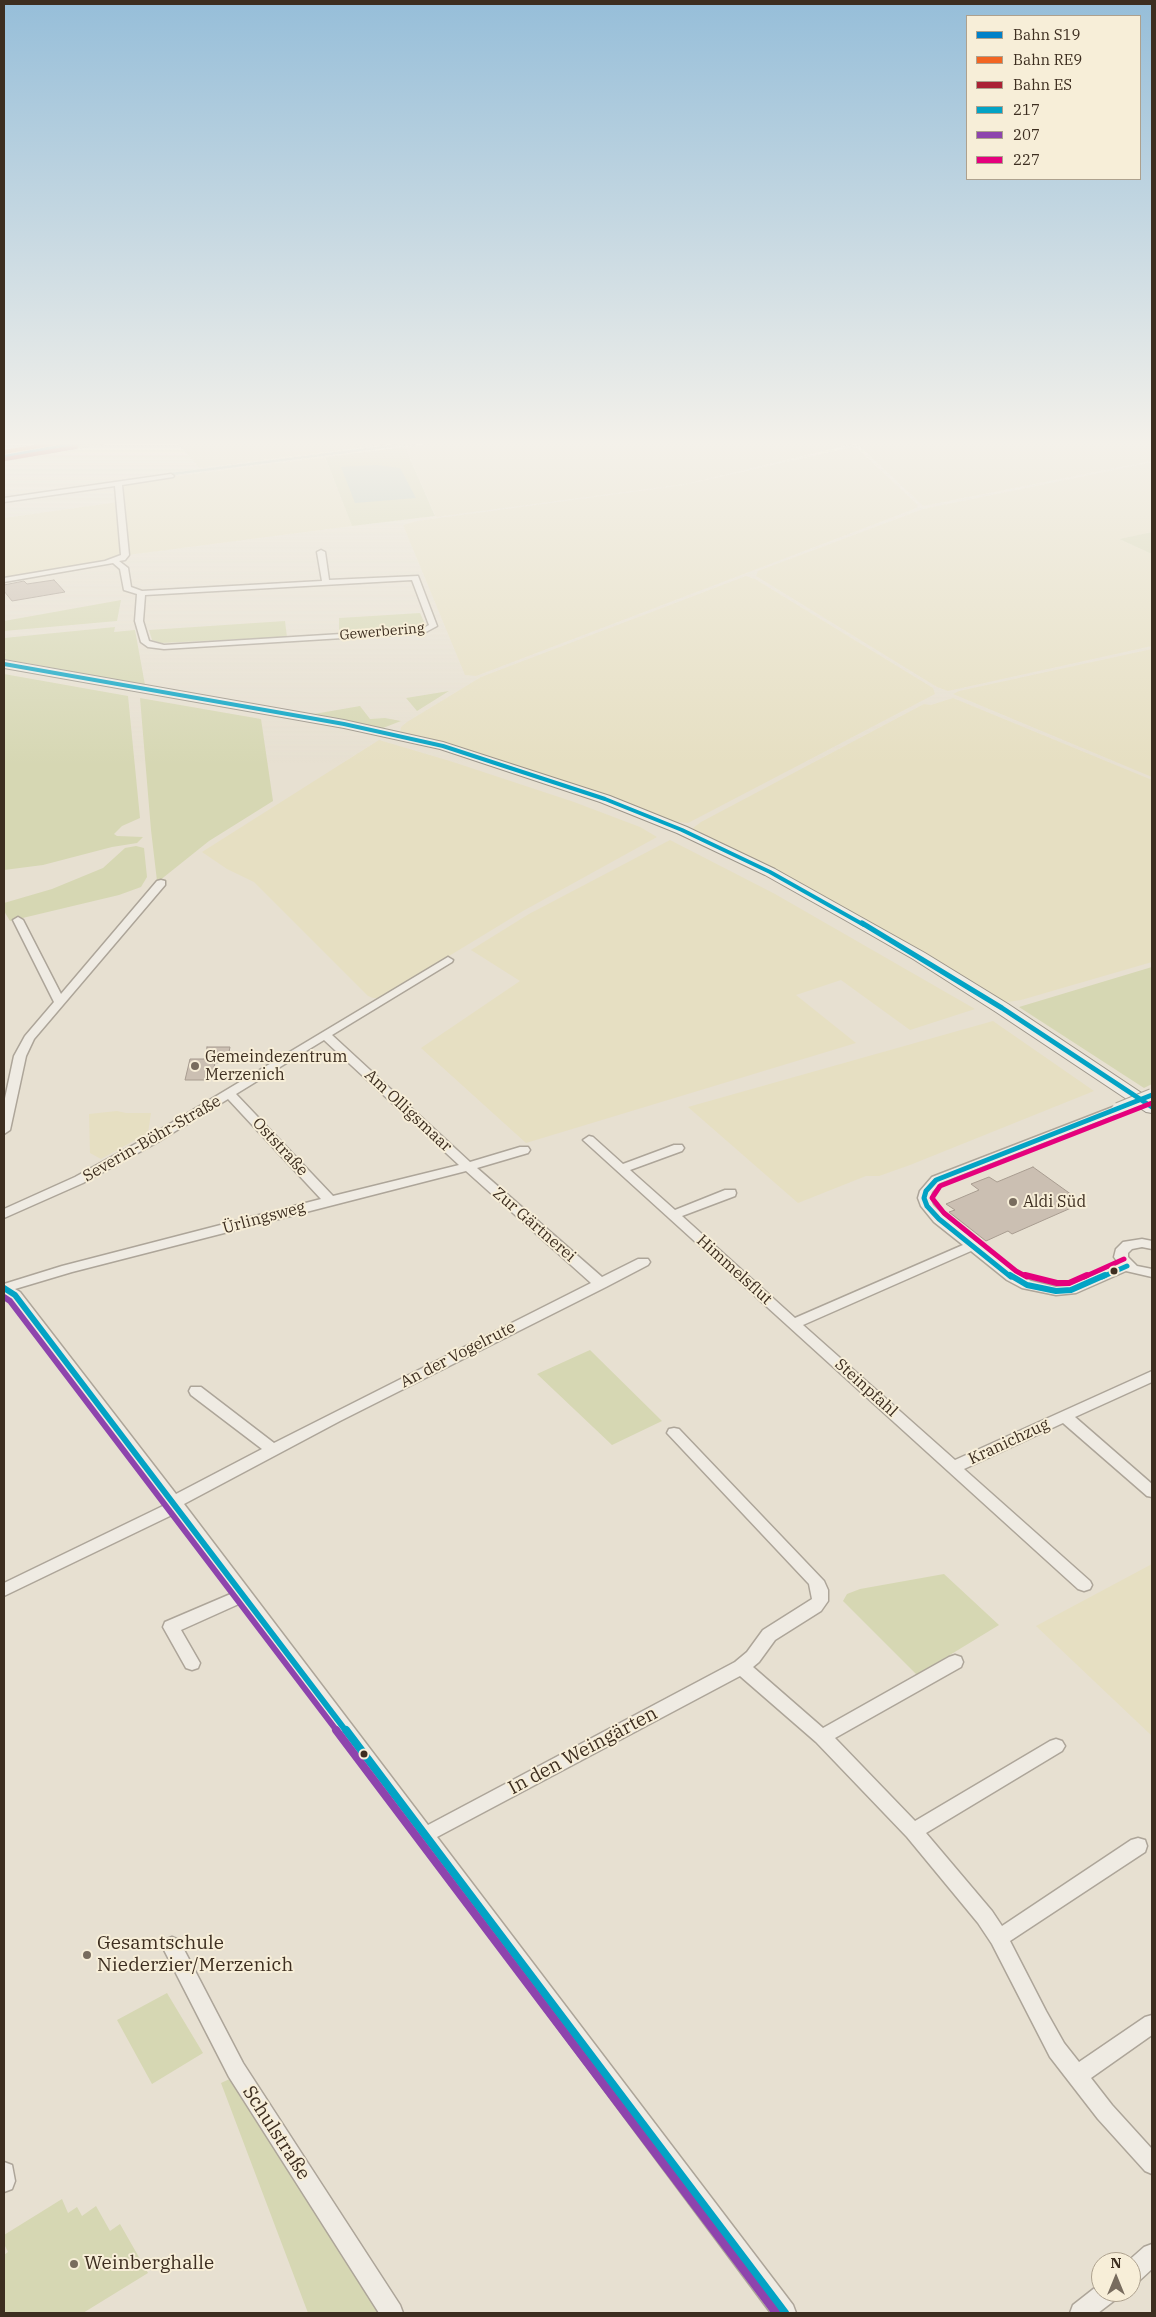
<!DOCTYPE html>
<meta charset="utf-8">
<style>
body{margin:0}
#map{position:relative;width:1156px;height:2317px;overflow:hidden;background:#e7e0d1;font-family:"IBM Plex Serif",serif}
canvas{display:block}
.frame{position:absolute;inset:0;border:5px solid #3d2e20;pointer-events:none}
.legend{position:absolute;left:966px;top:15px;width:175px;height:165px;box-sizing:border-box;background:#f7eed8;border:1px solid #ada18e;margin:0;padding:6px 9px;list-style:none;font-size:15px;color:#3d2e20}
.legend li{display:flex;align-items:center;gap:10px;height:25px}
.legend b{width:25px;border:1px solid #ada18e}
.north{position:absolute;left:1091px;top:2252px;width:50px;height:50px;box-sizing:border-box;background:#f7eed8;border:1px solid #ada18e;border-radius:50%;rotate:0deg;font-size:14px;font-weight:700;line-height:20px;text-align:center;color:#3d2e20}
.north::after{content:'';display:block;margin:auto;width:18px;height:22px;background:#786c5e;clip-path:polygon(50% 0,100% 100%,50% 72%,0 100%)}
</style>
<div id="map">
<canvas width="1156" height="2317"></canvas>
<div class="frame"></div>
<ul class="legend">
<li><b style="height:6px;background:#0080c8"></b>Bahn S19</li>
<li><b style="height:6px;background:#f26522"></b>Bahn RE9</li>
<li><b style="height:6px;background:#aa2135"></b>Bahn ES</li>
<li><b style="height:6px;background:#03a3c5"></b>217</li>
<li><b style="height:6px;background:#8e44ad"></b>207</li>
<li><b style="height:6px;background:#e5007d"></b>227</li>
</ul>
<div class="north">N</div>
</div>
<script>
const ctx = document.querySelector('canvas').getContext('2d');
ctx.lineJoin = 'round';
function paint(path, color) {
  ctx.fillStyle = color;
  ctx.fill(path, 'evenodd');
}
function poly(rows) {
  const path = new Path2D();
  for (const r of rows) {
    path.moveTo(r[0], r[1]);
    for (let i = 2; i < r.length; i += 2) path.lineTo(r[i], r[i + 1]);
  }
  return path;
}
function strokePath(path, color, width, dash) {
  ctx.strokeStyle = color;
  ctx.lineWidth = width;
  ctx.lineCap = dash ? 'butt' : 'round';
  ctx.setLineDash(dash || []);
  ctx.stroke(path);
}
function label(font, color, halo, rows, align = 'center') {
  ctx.font = font + ' "IBM Plex Serif",serif';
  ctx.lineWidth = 4;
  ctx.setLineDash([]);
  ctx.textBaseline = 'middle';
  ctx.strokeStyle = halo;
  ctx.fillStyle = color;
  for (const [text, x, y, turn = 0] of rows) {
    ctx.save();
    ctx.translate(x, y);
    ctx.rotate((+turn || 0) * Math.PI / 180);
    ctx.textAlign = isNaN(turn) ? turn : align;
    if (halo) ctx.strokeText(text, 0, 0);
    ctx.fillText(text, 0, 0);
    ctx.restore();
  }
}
paint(poly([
 [174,440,419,440,200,468],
 [461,440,850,440,853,444,686,484,436,517,405,447],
 [853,440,1152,440,1152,461,923,506],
 [852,447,857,448,918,505,917,508,476,676,465,675,403,525,417,521,683,485],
 [325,457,352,526,128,555,122,486,124,483],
 [1152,462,1152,532,1119,539,1152,554,1152,646,948,691,937,687,756,576,758,571,763,569,923,509],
 [118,502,120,556,105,562,4,578,4,518],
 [746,576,755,579,933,688,935,694,688,823,668,821,400,733,401,727,407,722,481,677],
 [1152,649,1152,777,953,694,959,691],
 [953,698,1152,780,1152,962,1021,1000,1007,1002,998,1000,696,834,693,828,701,822,924,704,931,705],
 [379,740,450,761,574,802,640,827,657,837,523,911,380,998,373,998,368,996,254,882,227,869,202,852],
 [670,840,775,894,975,1009,910,1030,841,980,796,995,856,1043,526,1143,421,1048,520,981,471,950,529,914],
 [993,1021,1094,1091,910,1165,879,1176,866,1176,798,1203,688,1107],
 [117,1111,126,1113,151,1113,148,1133,101,1159,90,1153,89,1114],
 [1152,1564,1152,1736,1036,1626]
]), '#e6dfc2');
paint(poly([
 [108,440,128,440,4,462,4,459],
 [405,447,435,516,352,526,325,457],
 [1152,532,1152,554,1119,539],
 [121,600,117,621,4,631,4,621],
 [420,613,425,624,416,629,339,633,339,618],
 [285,621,287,637,161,643,152,640,149,630],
 [115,627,114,632,135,630,145,685,4,659,4,654,6,653,4,650,4,638],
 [4,674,128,696,140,818,122,826,114,834,117,836,143,837,137,843,112,847,43,865,4,870],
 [449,691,417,711,406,698],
 [140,698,261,719,273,801,209,841,159,881,157,881,151,830],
 [360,706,370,719,385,718,401,721,383,728,314,714],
 [136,846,144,848,147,877,141,887,119,895,10,921,4,911,4,903,52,889,103,868,125,848],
 [1152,967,1152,1084,1144,1088,1019,1007],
 [590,1350,662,1421,612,1445,537,1374],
 [944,1574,999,1625,917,1675,843,1601,847,1594,860,1589],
 [167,1993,203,2053,152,2084,117,2020],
 [236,2076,389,2313,308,2313,221,2083],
 [62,2199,68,2213,77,2207,82,2216,96,2206,110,2231,120,2224,148,2273,83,2313,4,2313,4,2255,8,2252,4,2244,4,2235]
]), '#d6d7b3');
paint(poly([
 [376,465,400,468,416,498,355,503,341,467]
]), '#bcccc2');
strokePath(poly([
 [172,474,439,440]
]), '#bcccc2', 2.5);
const building = poly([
 [54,580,65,592,12,601,4,591,4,585,24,581,27,584,54,580],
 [207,1047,230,1047,227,1062,215,1063,211,1080,185,1080,190,1059,206,1059,207,1047],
 [1033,1167,1079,1200,1068,1205,1071,1208,1012,1234,1008,1231,986,1241,949,1212,955,1210,946,1204,979,1190,971,1184,989,1177,997,1182,1033,1167]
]);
paint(building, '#cbbfb2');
strokePath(building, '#a89c90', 1);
const street = poly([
 [171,474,174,476,173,477,122,485,129,555,125,560,119,561,128,568,131,587,142,591,322,581,317,552,321,550,325,552,329,580,418,576,437,626,424,633,164,649,148,647,141,642,135,621,137,594,124,590,120,569,113,563,4,582,4,578,105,561,121,555,115,486,4,502,4,498,171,474],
 [412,580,429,625,422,629,164,645,149,641,143,621,145,595,412,580],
 [161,880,165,881,165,885,34,1039,26,1056,10,1130,4,1134,4,1103,14,1056,25,1036,54,1002,13,920,18,917,23,920,61,994,157,881,161,880],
 [448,957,453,960,452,962,332,1035,470,1162,520,1147,528,1147,530,1150,528,1153,477,1168,602,1277,638,1259,648,1259,650,1262,648,1265,606,1287,340,1421,184,1504,428,1825,735,1662,747,1652,763,1630,812,1599,809,1584,667,1433,669,1429,674,1428,679,1429,824,1581,828,1590,828,1601,821,1611,775,1640,759,1662,753,1667,823,1728,949,1657,955,1655,961,1657,963,1662,961,1667,835,1738,915,1821,1050,1741,1056,1739,1062,1741,1065,1746,1062,1751,926,1833,992,1911,1002,1926,1131,1840,1138,1838,1145,1840,1147,1846,1145,1852,1010,1941,1046,2011,1064,2043,1079,2062,1145,2017,1152,2015,1152,2035,1091,2078,1112,2105,1152,2149,1152,2174,1145,2171,1098,2119,1050,2057,992,1944,978,1923,907,1837,816,1742,740,1676,437,1837,793,2305,796,2313,771,2313,241,1603,181,1630,200,1663,198,1668,192,1670,186,1668,163,1627,165,1622,233,1593,174,1514,4,1596,4,1583,167,1504,10,1298,4,1294,4,1284,62,1266,321,1199,228,1099,156,1143,83,1183,4,1218,4,1209,75,1177,148,1137,448,957],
 [324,1040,459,1165,333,1196,236,1094,324,1040],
 [466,1171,591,1283,274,1443,201,1387,191,1387,189,1391,191,1395,262,1449,176,1494,20,1292,15,1289,72,1272,466,1171],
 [1118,1105,1124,1109,1122,1112,940,1183,932,1192,930,1198,933,1205,944,1216,1017,1274,1031,1281,1056,1287,1069,1286,1119,1264,1114,1257,1116,1249,1123,1242,1142,1239,1152,1241,1152,1249,1142,1247,1132,1249,1128,1253,1128,1257,1137,1266,1152,1269,1152,1277,1126,1271,1076,1293,1056,1295,1022,1288,1007,1280,971,1251,803,1325,955,1460,1152,1371,1152,1382,1075,1417,1152,1484,1152,1497,1147,1496,1063,1423,964,1469,1090,1581,1092,1585,1090,1589,1084,1591,1078,1589,583,1140,589,1136,593,1137,623,1164,674,1145,682,1145,684,1148,682,1151,630,1170,675,1210,725,1190,735,1190,736,1193,735,1196,682,1216,795,1318,963,1245,934,1222,921,1206,918,1198,920,1191,932,1177,1118,1105],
 [172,1937,179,1940,243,2063,400,2305,403,2313,379,2313,229,2077,162,1946,165,1940,172,1937],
 [4,2162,12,2165,15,2181,12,2189,4,2192,4,2162],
 [1152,2244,1152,2269,1139,2281,1131,2284,1131,2262,1127,2262,1144,2247,1152,2244],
 [1101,2283,1101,2292,1118,2292,1115,2300,1098,2313,1070,2313,1073,2305,1101,2283]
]);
const secondary = poly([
 [4,660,344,720,443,742,610,796,687,827,775,869,925,953,1008,1004,1152,1100,1152,1113,1146,1112,996,1012,913,959,845,920,765,875,677,833,600,802,440,749,344,728,4,668,4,660]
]);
strokePath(street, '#ada599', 3);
strokePath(secondary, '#9c958a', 2);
paint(street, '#efebe3');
paint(secondary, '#efebe3');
const streetBridge = poly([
 [1118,1109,1152,1095]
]);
strokePath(streetBridge, '#ada599', 14, []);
strokePath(streetBridge, '#efebe3', 12);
strokePath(poly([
 [4,664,344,724,443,746,605,799,682,830,770,872,864,925]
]), '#03a3c5', 4);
strokePath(poly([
 [862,923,1002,1008,1152,1107],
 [1011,1277,939,1219,927,1206,924,1198,926,1191,936,1180,1152,1095],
 [1102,1277,1127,1266]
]), '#03a3c5', 5);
strokePath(poly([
 [1010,1275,1027,1285,1056,1291,1071,1290,1105,1275],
 [4,1288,15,1295,346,1731]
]), '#03a3c5', 6);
strokePath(poly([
 [346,1730,785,2313]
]), '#03a3c5', 8);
strokePath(poly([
 [4,1297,10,1301,337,1731]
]), '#8e44ad', 6);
strokePath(poly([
 [336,1730,776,2313]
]), '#8e44ad', 8);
strokePath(poly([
 [1027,1277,1016,1271,944,1213,932,1198,940,1186,1152,1103],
 [1084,1277,1124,1259]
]), '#e5007d', 5);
strokePath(poly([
 [1025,1275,1057,1283,1069,1283,1087,1275]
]), '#e5007d', 6);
strokePath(poly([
 [4,457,97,440]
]), '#0080c8', 4);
strokePath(poly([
 [4,452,74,440]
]), '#f26522', 4);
strokePath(poly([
 [5,459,76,447]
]), '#aa2135', 4);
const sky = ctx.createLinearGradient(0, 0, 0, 765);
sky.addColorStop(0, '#96bed9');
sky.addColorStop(0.58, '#f4f1ea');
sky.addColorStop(1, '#f4f1ea00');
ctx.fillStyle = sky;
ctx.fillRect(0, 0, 1156, 765);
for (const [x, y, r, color] of [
 [195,1066,5,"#786c5e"],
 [1013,1202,5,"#786c5e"],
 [1114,1271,4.5,"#3d2e20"],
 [364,1754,4.5,"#3d2e20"],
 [87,1955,5,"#786c5e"],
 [74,2264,5,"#786c5e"]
]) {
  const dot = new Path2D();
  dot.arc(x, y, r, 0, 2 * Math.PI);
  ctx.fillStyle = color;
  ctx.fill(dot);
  strokePath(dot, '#f7eed8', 2);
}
label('14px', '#3d2e20', '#f7eed8', [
 ["Gewerbering",382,632,-5]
]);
label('16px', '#3d2e20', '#f7eed8', [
 ["Gemeindezentrum",205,1057],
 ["Merzenich",205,1075],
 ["Aldi Süd",1023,1202]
], 'left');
label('16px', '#3d2e20', '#f7eed8', [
 ["Am Olligsmaar",408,1111,43],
 ["Severin-Böhr-Straße",152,1139,-30],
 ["Oststraße",280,1147,47],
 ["Ürlingsweg",264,1218,-15],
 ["Zur Gärtnerei",534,1225,41],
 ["Himmelsflut",734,1270,42],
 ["An der Vogelrute",458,1355,-27],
 ["Steinpfahl",866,1388,42],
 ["Kranichzug",1009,1442,-25]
]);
label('19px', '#3d2e20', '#f7eed8', [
 ["In den Weingärten",583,1751,-28],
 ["Schulstraße",276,2133,57]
]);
label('19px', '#3d2e20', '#f7eed8', [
 ["Gesamtschule",97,1944],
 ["Niederzier/Merzenich",97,1966],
 ["Weinberghalle",84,2264]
], 'left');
</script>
